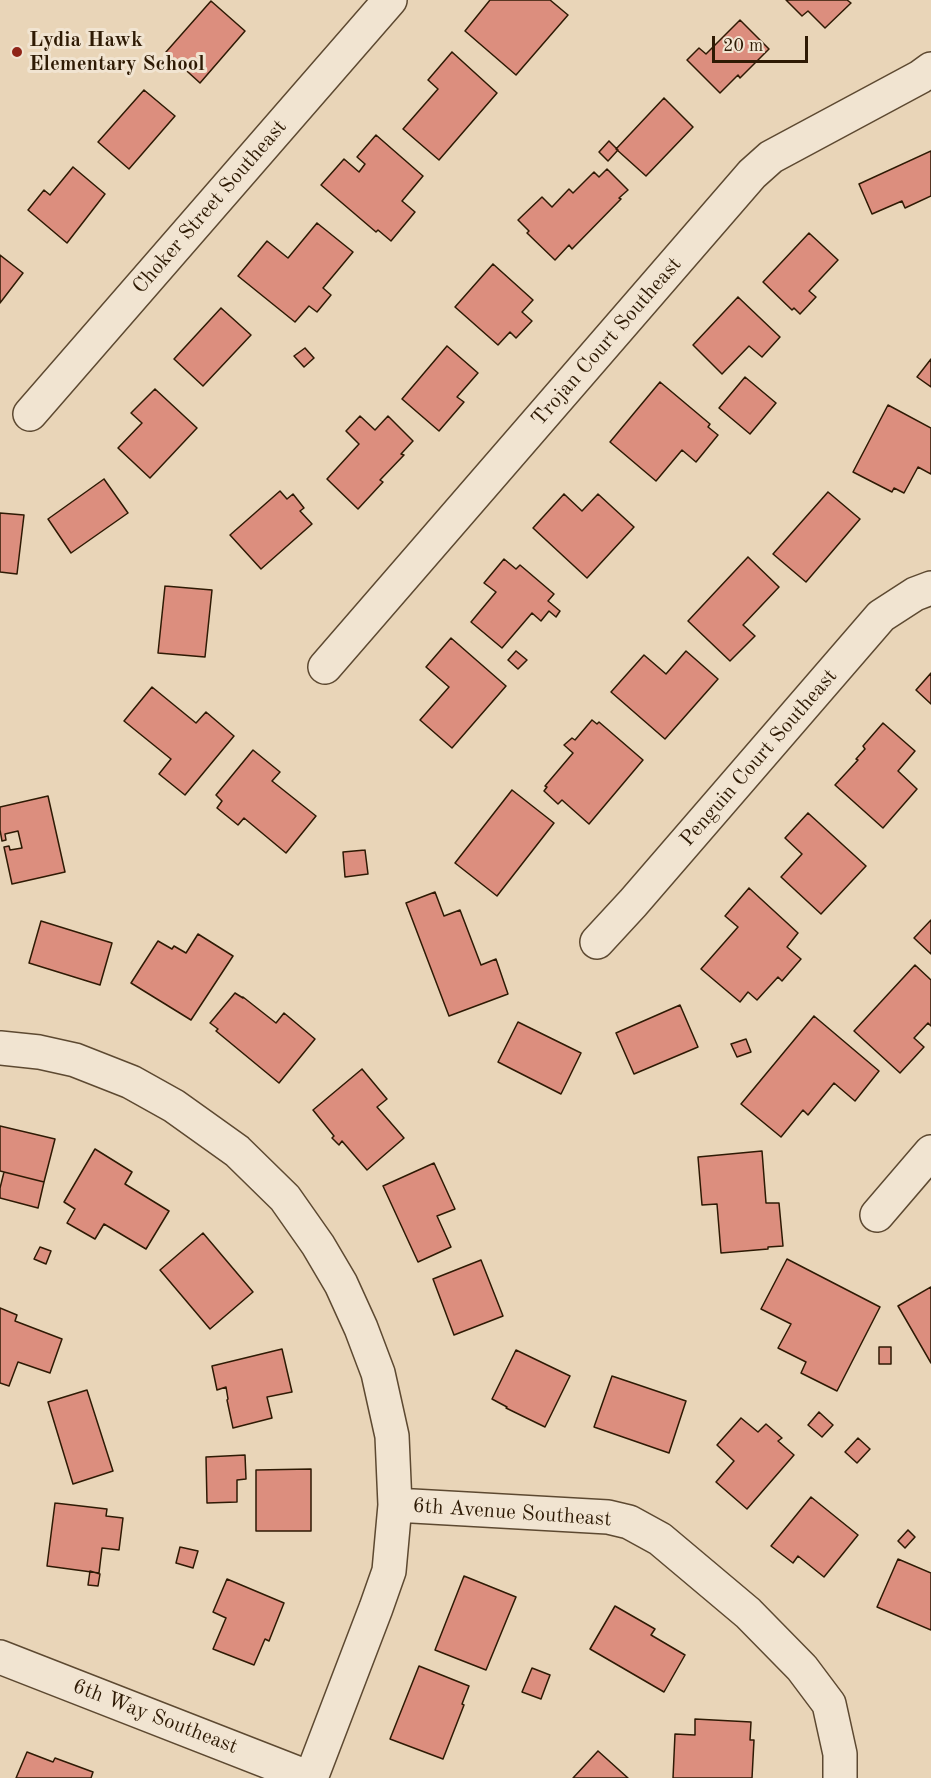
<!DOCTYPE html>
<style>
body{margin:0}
#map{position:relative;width:931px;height:1778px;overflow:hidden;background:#e9d5b8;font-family:"Old Standard TT",serif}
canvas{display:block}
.scale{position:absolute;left:712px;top:36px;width:96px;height:27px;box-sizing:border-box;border:3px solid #2e1a04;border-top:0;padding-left:8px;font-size:18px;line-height:21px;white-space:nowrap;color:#2e1a04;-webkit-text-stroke:4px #f1e4d1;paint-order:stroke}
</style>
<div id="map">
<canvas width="931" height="1778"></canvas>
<div class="scale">20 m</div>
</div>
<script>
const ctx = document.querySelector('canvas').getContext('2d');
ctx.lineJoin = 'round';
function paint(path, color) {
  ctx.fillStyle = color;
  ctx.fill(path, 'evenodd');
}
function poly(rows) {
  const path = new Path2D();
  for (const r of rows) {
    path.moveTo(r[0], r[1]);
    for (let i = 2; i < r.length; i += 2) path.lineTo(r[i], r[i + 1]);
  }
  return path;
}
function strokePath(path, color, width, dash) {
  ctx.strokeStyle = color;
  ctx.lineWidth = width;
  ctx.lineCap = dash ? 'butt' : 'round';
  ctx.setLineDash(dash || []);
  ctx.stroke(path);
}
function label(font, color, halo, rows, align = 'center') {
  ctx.font = font + ' "Old Standard TT",serif';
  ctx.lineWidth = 6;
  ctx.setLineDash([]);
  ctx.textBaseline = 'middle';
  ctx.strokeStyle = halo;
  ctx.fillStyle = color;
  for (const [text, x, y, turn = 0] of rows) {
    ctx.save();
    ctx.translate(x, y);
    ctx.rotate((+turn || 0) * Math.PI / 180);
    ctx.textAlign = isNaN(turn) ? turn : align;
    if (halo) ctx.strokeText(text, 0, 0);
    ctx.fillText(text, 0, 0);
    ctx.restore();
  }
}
const building = poly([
 [490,0,550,0,568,15,516,75,465,31,490,0],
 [786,0,847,0,851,3,825,28,808,11,802,16,786,0],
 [211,1,245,31,200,83,166,52,211,1],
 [740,20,769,49,740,78,738,75,720,93,687,60,699,48,706,54,740,20],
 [452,52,497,93,439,160,403,129,438,89,428,80,452,52],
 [144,90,175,116,129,169,98,142,144,90],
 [664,98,693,127,646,176,616,149,664,98],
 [376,135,423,176,402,201,415,212,391,241,378,230,376,232,321,185,344,159,359,172,365,164,357,157,376,135],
 [609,141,618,150,608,161,599,152,609,141],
 [931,151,931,196,905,208,902,201,872,214,859,184,931,151],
 [73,167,105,194,67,243,28,210,44,190,50,195,73,167],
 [607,169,628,190,619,198,621,199,572,249,569,245,555,260,527,233,529,231,518,220,542,197,552,207,569,189,573,193,594,172,599,177,607,169],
 [317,223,353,252,323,288,331,295,317,312,309,306,295,322,238,276,267,241,288,258,317,223],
 [809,233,838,260,809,291,816,297,800,314,794,308,792,310,763,282,809,233],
 [0,255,23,273,0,303,0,255],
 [493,264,533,300,522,312,532,321,516,338,510,332,498,345,455,307,493,264],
 [738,297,780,337,762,357,749,346,722,374,693,345,738,297],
 [221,308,251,335,203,386,174,359,221,308],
 [447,346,478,373,457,397,464,402,439,431,402,399,447,346],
 [305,348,314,358,304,367,294,356,305,348],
 [931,359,931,387,917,377,931,359],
 [745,377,776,403,750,434,719,408,745,377],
 [660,382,710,424,708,427,718,435,696,462,682,450,656,481,610,442,660,382],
 [155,389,197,428,150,478,118,448,142,423,131,413,155,389],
 [888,405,931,428,931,474,918,467,904,493,894,488,892,492,853,472,888,405],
 [360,416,375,430,388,416,413,441,401,454,404,455,380,480,383,482,358,509,327,479,359,444,346,431,360,416],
 [104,479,128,513,71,553,48,519,104,479],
 [280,491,287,499,293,494,304,508,300,511,312,524,261,569,230,535,280,491],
 [828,492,860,519,806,582,773,554,828,492],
 [564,494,582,511,598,494,634,527,587,578,533,528,564,494],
 [0,513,24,515,17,574,0,572,0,513],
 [748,557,779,587,743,625,755,636,730,661,688,621,748,557],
 [504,559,516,569,520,565,554,594,548,601,560,611,556,617,549,611,541,621,532,613,502,648,471,622,496,592,484,583,504,559],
 [165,586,212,590,205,657,158,653,165,586],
 [451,638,506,686,452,748,420,720,449,687,426,667,451,638],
 [516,651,527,660,518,669,508,660,516,651],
 [686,651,718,679,665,739,611,692,644,655,666,674,686,651],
 [931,673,931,704,916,690,931,673],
 [152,687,196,723,206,712,234,736,185,795,159,774,171,759,124,721,152,687],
 [592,720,597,724,599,722,643,760,589,824,562,800,558,804,544,791,547,787,545,786,573,753,564,745,572,738,575,740,592,720],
 [883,723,915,751,898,771,917,789,883,828,835,785,858,760,856,759,865,749,863,746,883,723],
 [253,750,280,772,272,781,316,816,286,853,244,818,238,825,217,808,222,801,216,795,253,750],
 [512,790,554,823,497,896,455,863,512,790],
 [48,796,65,872,12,884,4,847,9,846,10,850,22,848,18,831,5,834,6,840,2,841,0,830,0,807,48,796],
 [808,813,866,866,821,914,781,877,802,854,785,838,808,813],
 [365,850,368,874,345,877,343,852,365,850],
 [749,888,798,933,787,947,801,959,782,981,778,977,757,1000,748,992,740,1002,701,969,738,927,725,916,749,888],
 [435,892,444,916,460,910,481,965,496,959,508,994,449,1016,406,903,435,892],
 [931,920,931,954,914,938,931,920],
 [41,921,112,943,100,985,29,963,41,921],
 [198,934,233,956,191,1020,131,983,158,941,172,949,174,946,186,953,198,934],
 [915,965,931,980,931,1026,928,1023,914,1038,924,1047,900,1073,854,1031,915,965],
 [235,993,243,998,243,997,276,1023,284,1013,315,1039,279,1083,216,1031,218,1029,210,1023,235,993],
 [680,1005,698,1047,634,1074,616,1033,680,1005],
 [814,1016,879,1071,855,1101,834,1083,808,1115,803,1110,781,1137,741,1104,814,1016],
 [518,1022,581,1053,561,1094,498,1062,518,1022],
 [746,1039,751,1052,737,1057,731,1044,746,1039],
 [362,1069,387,1099,377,1107,404,1138,367,1170,342,1141,339,1145,332,1138,334,1136,313,1110,362,1069],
 [0,1126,55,1139,44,1182,0,1171,0,1126],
 [95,1149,132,1172,125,1184,169,1211,146,1249,104,1224,95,1239,67,1223,75,1209,64,1202,95,1149],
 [762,1151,766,1203,779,1203,783,1246,768,1247,768,1249,721,1253,717,1204,702,1205,698,1157,762,1151],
 [434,1163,455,1209,437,1216,451,1247,418,1262,383,1186,434,1163],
 [4,1172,44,1182,38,1208,0,1198,0,1188,4,1172],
 [203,1233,253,1292,210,1329,160,1270,203,1233],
 [40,1247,51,1251,46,1264,34,1259,40,1247],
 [787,1259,880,1307,837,1391,801,1373,806,1362,778,1348,791,1324,761,1309,787,1259],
 [481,1260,503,1316,454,1335,433,1279,481,1260],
 [931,1287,931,1363,898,1306,931,1287],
 [0,1308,17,1315,15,1321,62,1339,50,1373,18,1362,9,1386,0,1383,0,1308],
 [879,1347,891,1347,891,1364,879,1364,879,1347],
 [282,1349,292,1392,267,1397,272,1418,233,1428,227,1400,228,1399,226,1387,217,1390,212,1366,282,1349],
 [516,1350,570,1376,545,1427,506,1408,507,1407,492,1399,516,1350],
 [612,1376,686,1401,669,1453,594,1427,612,1376],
 [87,1390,113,1471,73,1484,48,1402,87,1390],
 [819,1412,833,1425,822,1437,808,1425,819,1412],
 [741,1418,758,1432,766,1424,782,1438,778,1441,794,1455,747,1509,716,1482,734,1461,717,1445,741,1418],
 [858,1438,870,1449,857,1463,845,1452,858,1438],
 [245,1455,246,1479,237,1480,237,1502,207,1503,206,1457,245,1455],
 [311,1469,311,1531,256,1531,256,1470,311,1469],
 [811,1497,858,1535,824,1577,798,1556,793,1563,771,1546,811,1497],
 [55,1503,107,1509,106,1516,123,1518,119,1550,102,1548,99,1573,47,1566,55,1503],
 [908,1530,915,1537,905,1548,898,1541,908,1530],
 [180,1547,198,1551,193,1568,176,1563,180,1547],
 [898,1559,931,1573,931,1630,877,1607,898,1559],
 [90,1571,100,1574,98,1586,88,1585,90,1571],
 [464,1576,516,1597,486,1670,435,1650,464,1576],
 [227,1579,284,1603,269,1641,265,1639,254,1665,213,1649,226,1618,213,1612,227,1579],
 [615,1606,655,1629,651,1635,685,1655,664,1692,590,1649,615,1606],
 [419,1666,469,1686,462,1704,464,1705,443,1759,390,1739,419,1666],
 [532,1668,550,1675,541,1699,522,1692,532,1668],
 [695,1719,751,1722,750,1740,754,1740,752,1778,673,1778,675,1734,695,1735,695,1719],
 [598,1751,628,1778,573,1778,598,1751],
 [27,1752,53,1762,55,1758,93,1772,91,1778,16,1778,27,1752]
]);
paint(building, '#dc8e7e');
strokePath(building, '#2e1a04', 1.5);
const street = poly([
 [30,414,390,0],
 [325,667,752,174,771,157,920,77,931,69],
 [597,942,633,903,881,616,915,594,931,588],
 [0,1048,39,1052,75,1060,131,1082,174,1106,237,1151,285,1198,318,1245,341,1284,361,1328,378,1373,392,1436,395,1505,389,1571,376,1608,311,1778],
 [877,1215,931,1152],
 [395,1505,608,1517,629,1522,660,1539,748,1613,802,1668,829,1704,840,1754,840,1778],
 [0,1657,310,1778]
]);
strokePath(street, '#5d4931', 36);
strokePath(street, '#f1e4d1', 33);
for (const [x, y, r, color] of [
 [17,52,6,"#8f2418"]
]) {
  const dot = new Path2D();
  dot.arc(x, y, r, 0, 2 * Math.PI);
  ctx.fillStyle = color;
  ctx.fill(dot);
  strokePath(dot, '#f1e4d1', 2);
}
label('bold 21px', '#2e1a04', '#f1e4d1', [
 ["Lydia Hawk",29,40],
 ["Elementary School",29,64]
], 'left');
label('21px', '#2e1a04', '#f1e4d1', [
 ["Choker Street Southeast",210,207,-49],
 ["Trojan Court Southeast",607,342,-49],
 ["Penguin Court Southeast",759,758,-49],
 ["6th Avenue Southeast",512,1513,4],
 ["6th Way Southeast",155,1717,21]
]);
</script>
